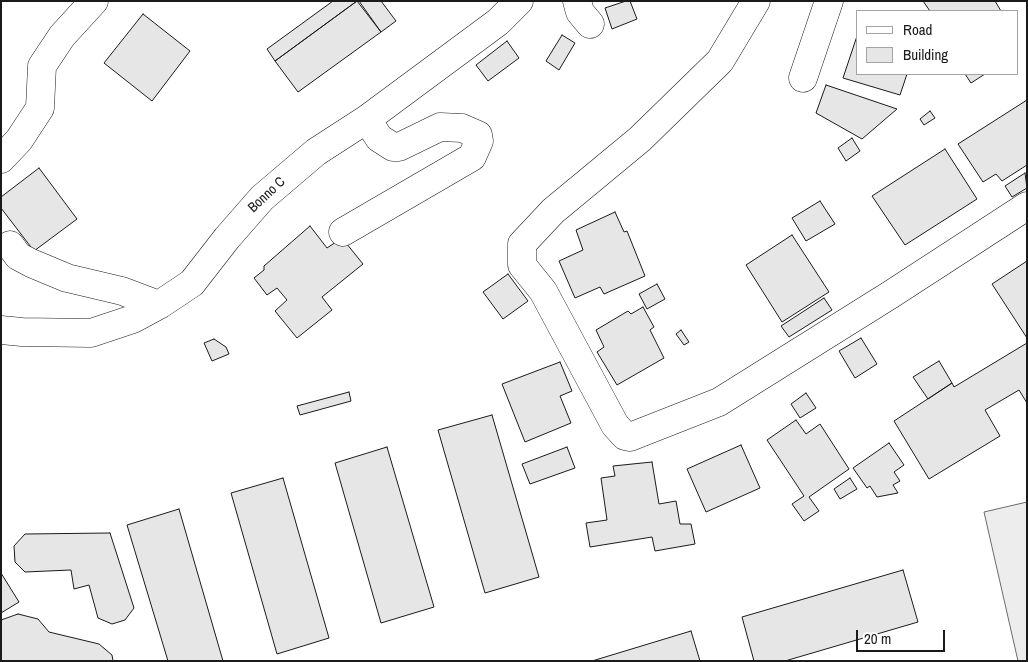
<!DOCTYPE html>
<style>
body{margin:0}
#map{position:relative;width:1028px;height:662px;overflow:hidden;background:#fff;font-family:"Archivo Narrow",sans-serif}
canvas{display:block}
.frame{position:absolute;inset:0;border:2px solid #1a1a1a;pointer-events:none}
.legend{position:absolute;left:856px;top:10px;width:162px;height:65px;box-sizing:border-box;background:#fff;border:1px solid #a3a3a3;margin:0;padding:6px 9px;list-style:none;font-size:15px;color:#1a1a1a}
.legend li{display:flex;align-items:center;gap:10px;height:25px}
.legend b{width:25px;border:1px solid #a3a3a3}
.scale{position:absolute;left:856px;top:630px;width:89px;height:22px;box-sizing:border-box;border:2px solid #1a1a1a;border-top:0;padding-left:6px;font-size:15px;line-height:18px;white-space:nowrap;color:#1a1a1a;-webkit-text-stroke:4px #fff;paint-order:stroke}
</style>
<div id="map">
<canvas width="1028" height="662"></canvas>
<div class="frame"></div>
<ul class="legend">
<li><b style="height:6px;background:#fff"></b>Road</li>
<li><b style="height:14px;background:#e6e6e6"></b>Building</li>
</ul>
<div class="scale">20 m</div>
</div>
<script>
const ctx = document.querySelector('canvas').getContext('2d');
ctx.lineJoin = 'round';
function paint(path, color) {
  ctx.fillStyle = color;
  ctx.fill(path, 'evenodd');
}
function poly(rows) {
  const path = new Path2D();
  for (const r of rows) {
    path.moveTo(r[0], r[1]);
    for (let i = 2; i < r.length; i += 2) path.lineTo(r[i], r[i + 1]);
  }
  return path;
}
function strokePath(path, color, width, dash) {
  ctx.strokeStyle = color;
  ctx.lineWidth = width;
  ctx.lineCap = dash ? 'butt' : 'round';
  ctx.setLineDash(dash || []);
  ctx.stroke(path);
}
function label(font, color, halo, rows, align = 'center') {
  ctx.font = font + ' "Archivo Narrow",sans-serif';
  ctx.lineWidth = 4;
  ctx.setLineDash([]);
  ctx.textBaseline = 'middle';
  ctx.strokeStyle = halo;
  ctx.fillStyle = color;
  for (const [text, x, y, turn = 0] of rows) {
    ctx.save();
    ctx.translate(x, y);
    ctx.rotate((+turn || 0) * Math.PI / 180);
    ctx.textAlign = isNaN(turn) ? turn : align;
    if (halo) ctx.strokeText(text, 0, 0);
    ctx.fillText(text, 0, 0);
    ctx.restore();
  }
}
const parking = poly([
 [1027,502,1027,661,1018,661,984,512,1027,502]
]);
paint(parking, '#ededed');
strokePath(parking, '#6a6a6a', 1);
const building = poly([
 [333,1,357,1,275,61,267,49,333,1],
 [357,1,381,32,298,92,275,61,357,1],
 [359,1,381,1,396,21,381,32,359,1],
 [626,1,630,1,637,19,612,29,605,8,626,1],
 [923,1,995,1,1001,11,930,11,923,1],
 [143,14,190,51,152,101,104,63,143,14],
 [562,35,575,43,559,70,546,61,562,35],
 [857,36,857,74,907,74,900,95,843,78,857,36],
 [507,41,519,58,488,81,476,65,507,41],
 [965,74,985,74,971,83,965,74],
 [826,85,897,109,862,139,816,113,826,85],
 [1027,100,1027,165,1002,181,996,174,983,182,958,144,1027,100],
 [930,111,935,118,924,125,920,119,930,111],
 [852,138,860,151,846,161,838,148,852,138],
 [945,149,977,199,905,245,872,196,945,149],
 [39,168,77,219,34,251,1,208,1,197,39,168],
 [1025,173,1027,188,1012,197,1005,186,1025,173],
 [820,201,835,224,806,241,792,218,820,201],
 [615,212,624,232,627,231,645,276,604,294,600,287,575,298,559,261,583,250,576,230,615,212],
 [310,226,327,248,342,238,363,264,322,297,332,310,297,338,275,311,287,300,277,288,267,295,254,278,264,270,264,266,310,226],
 [792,235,829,292,782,322,746,265,792,235],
 [1027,261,1027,338,992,284,1027,261],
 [508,274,528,301,503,319,483,292,508,274],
 [657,284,665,299,647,309,639,294,657,284],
 [824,298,832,310,789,337,781,326,824,298],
 [643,307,654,327,650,330,664,358,617,385,597,352,604,347,596,330,628,311,631,314,643,307],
 [681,330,689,342,684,345,676,334,681,330],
 [861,338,877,364,855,378,839,351,861,338],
 [214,339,226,347,229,354,212,361,204,343,214,339],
 [1027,343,1027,403,1019,390,985,410,1000,436,929,479,894,421,952,383,954,387,1027,343],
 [939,361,952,383,928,399,913,377,939,361],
 [560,362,572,391,560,396,571,423,525,442,502,384,560,362],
 [349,392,351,401,300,415,297,406,349,392],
 [806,393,816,408,800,418,791,404,806,393],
 [492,415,539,577,485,593,438,430,492,415],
 [796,420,806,434,820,424,849,469,809,497,819,511,804,521,792,504,804,496,767,440,796,420],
 [889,443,904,465,894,472,900,481,893,485,898,493,877,497,870,486,867,488,853,468,889,443],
 [741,445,760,488,706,512,687,469,741,445],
 [387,447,434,607,381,623,335,463,387,447],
 [567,447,575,468,530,484,522,464,567,447],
 [652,462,659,504,676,501,680,524,691,524,695,544,655,551,652,537,590,547,586,523,607,520,601,478,615,476,613,466,652,462],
 [283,478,329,638,277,654,231,493,283,478],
 [850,478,857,489,840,499,834,489,850,478],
 [179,509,223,661,168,661,127,525,179,509],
 [110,533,134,608,125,620,112,624,98,618,89,585,74,589,71,570,25,572,15,562,14,546,25,534,110,533],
 [903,570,918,622,785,661,754,661,742,617,903,570],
 [1,573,19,602,1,613,1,573],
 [18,614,38,619,49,632,99,644,112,655,113,661,1,661,1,620,18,614],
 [691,631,700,661,592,661,691,631]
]);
paint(building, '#e6e6e6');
strokePath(building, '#1a1a1a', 1);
const minor = poly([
 [577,1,580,12,590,24],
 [756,1,720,61,640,139,553,211,522,244,522,265,543,291,615,425,625,436,630,437,719,402,890,295,1027,206],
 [803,78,829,1],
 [1,159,19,140,40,108,42,66,62,36,94,1],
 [343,232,472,157,479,141,478,135,462,128,440,127,399,147,393,147,379,138,367,119],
 [10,245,18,256,31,263,67,278,122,291,159,305],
 [1,330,22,332,91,333,133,319,159,305,192,283,227,238,262,198,316,152,367,119,498,22,519,1]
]);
strokePath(minor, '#1a1a1a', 29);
strokePath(minor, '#fff', 28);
label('14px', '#1a1a1a', '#fff', [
 ["Bonno C",267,195,-43]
]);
</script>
